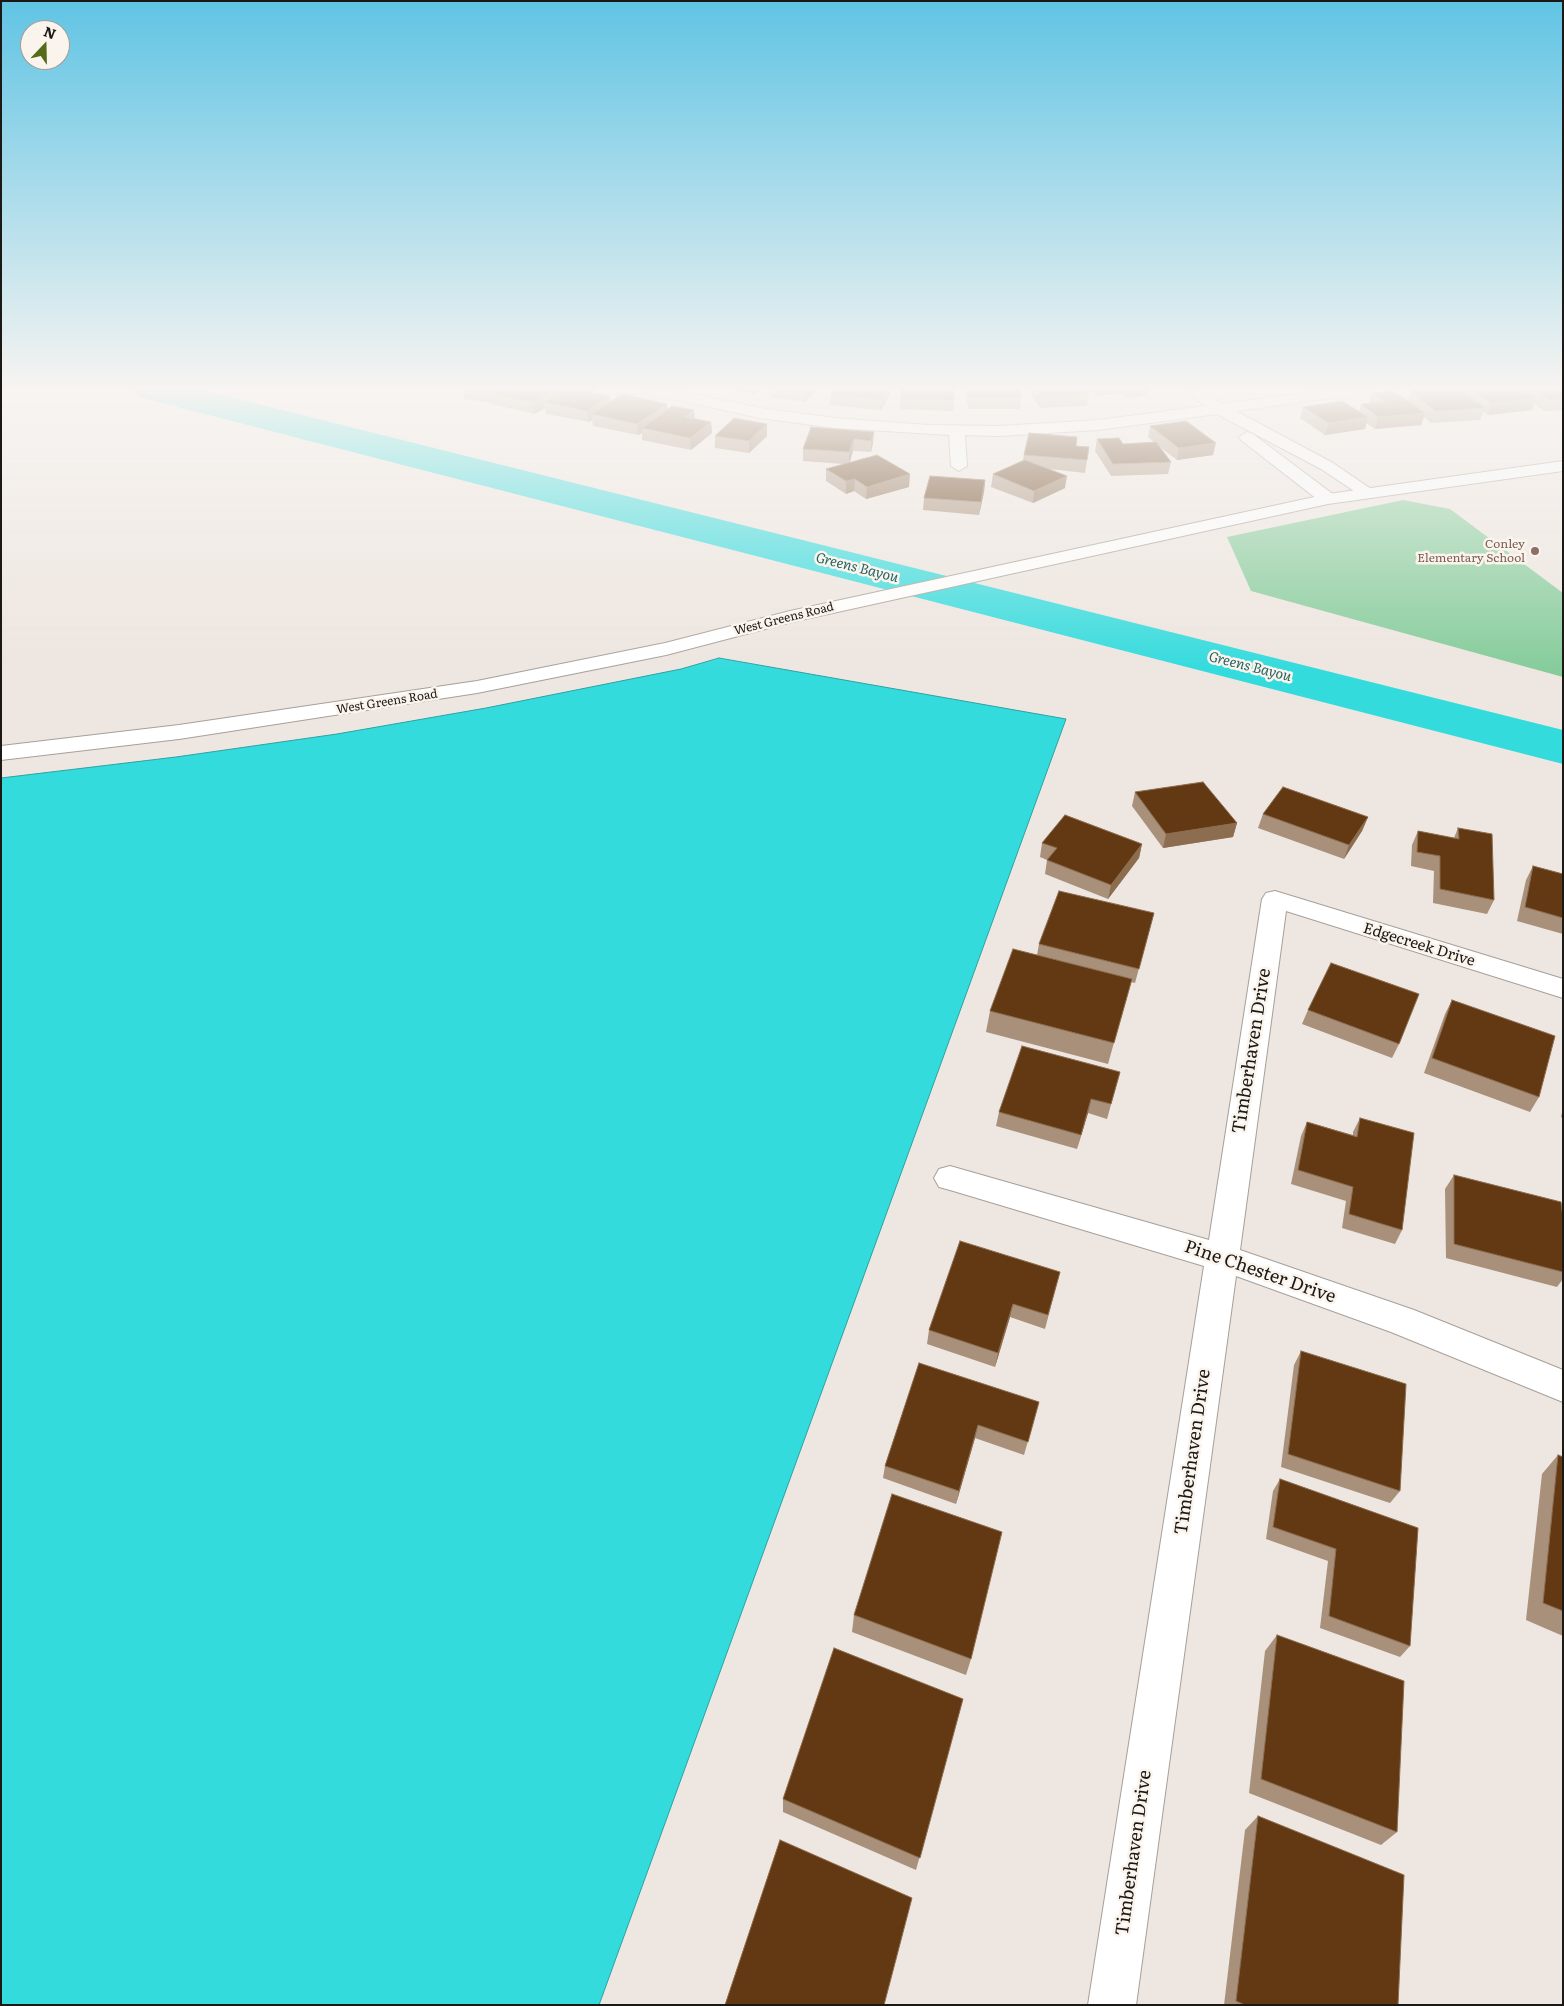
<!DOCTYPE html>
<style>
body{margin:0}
#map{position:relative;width:1564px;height:2006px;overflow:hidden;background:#eee6e0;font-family:Literata,serif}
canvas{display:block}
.frame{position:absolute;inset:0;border:2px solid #1b1916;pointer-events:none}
.north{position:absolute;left:20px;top:20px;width:50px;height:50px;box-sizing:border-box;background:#fbf4ed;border:1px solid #a19c97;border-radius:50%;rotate:21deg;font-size:14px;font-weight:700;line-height:20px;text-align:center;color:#1b1916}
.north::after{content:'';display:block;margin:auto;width:18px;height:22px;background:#566b19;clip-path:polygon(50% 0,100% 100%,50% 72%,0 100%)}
</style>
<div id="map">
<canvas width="1564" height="2006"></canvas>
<div class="frame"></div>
<div class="north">N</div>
</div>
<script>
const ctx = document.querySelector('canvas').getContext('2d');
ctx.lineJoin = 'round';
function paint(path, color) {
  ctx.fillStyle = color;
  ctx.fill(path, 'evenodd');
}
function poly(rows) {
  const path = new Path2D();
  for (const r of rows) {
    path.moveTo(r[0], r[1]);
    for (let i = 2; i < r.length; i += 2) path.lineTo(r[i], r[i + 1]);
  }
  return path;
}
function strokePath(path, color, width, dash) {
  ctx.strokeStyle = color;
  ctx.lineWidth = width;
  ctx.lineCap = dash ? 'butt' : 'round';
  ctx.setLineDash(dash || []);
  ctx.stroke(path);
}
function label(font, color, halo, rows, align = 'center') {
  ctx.font = font + ' Literata,serif';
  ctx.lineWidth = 5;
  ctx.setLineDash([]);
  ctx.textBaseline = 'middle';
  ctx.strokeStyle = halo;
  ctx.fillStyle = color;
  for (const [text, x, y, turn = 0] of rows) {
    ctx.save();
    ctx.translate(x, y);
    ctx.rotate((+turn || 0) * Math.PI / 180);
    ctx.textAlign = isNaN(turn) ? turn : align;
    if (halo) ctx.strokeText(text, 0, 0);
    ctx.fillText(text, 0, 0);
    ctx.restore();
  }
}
paint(poly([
 [1403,500,1450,509,1563,593,1563,677,1251,591,1227,537]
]), '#86cc9b');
const water = poly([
 [719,658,1066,719,599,2005,1,2005,1,778,176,757,337,734,486,708,681,669,719,658]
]);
paint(water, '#34dbdd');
strokePath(water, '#2ca1a1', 1);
paint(poly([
 [133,389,198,389,1563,730,1563,764,139,397,133,389]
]), '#34dbdd');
const minor = poly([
 [639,389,668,389,760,408,835,418,928,425,999,426,1098,420,1205,406,1183,389,1200,389,1222,404,1333,389,1375,389,1368,393,1236,411,1333,463,1377,493,1375,497,1369,498,1363,497,1321,469,1217,414,1098,430,999,436,965,435,967,466,959,471,951,466,949,435,835,428,760,418,646,393,639,389],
 [1247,432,1253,434,1334,495,1337,499,1334,503,1322,503,1241,440,1239,437,1247,432],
 [1275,891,1563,979,1563,998,1286,911,1240,1250,1414,1310,1563,1370,1563,1402,1391,1332,1236,1276,1136,2005,1088,2005,1204,1266,950,1190,939,1187,934,1178,939,1169,950,1166,1209,1240,1262,899,1266,893,1275,891]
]);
const secondary = poly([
 [1563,461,1563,471,1328,504,792,622,666,655,477,693,179,739,1,760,1,746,179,725,477,681,665,643,790,611,1328,494,1563,461]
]);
strokePath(minor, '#a7a09a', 2);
strokePath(secondary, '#a7a09a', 2);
paint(minor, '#fff');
paint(secondary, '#fff');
paint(poly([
 [463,389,558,389,558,393,565,389,595,389,595,393,611,402,667,409,694,410,694,418,711,422,712,433,691,450,642,440,642,433,638,435,593,426,592,420,589,422,546,414,545,408,534,414,492,404,491,402,489,403,464,399],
 [729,389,762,389,754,394],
 [771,389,817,389,805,402,771,397],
 [834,389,890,389,890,394,881,410,830,405,831,394],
 [901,389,954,400,953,411,900,409],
 [964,389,1019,389,1021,397,1020,409,969,409],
 [1030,389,1085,389,1089,394,1087,406,1040,408,1029,392],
 [1087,389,1148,389,1147,395,1127,398,1120,393,1097,396],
 [1450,389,1520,389,1525,392,1526,389,1563,389,1563,410,1544,411,1534,404,1532,410,1488,415,1483,412,1480,420,1431,423,1424,417,1421,425,1375,429,1366,423,1365,429,1325,435,1300,418,1303,407,1359,411,1361,404,1369,404,1372,393,1408,401,1411,391],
 [767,424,767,436,749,453,715,448,715,436],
 [1150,426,1213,455,1177,460,1160,447,1171,462,1168,474,1111,476,1095,451,1097,439,1123,444,1154,442,1148,437],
 [874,432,873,443,871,452,853,451,850,462,909,487,866,499,854,491,846,494,826,481,826,469,843,464,803,461,803,449],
 [1076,446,1089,447,1085,473,1050,469,1065,488,1033,503,991,487,993,474,1023,460,1024,455],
 [985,480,984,492,979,515,923,510,924,498],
 [1135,792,1237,823,1233,837,1163,848,1132,806],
 [1263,814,1368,817,1362,831,1344,859,1258,828],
 [1458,828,1494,900,1487,914,1433,903,1434,871,1411,866,1412,845,1418,831,1454,838],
 [1042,843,1142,844,1139,858,1108,899,1045,874,1047,860,1040,857],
 [1533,866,1563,874,1563,934,1517,921,1526,880],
 [1154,913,1135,983,1131,982,1108,1064,986,1032,990,1011,1037,955,1039,944],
 [1452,1000,1539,1097,1530,1112,1424,1073,1445,1014],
 [1308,1010,1399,1044,1392,1058,1302,1024],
 [1120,1072,1107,1119,1088,1113,1077,1149,996,1126,999,1112],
 [1563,1108,1563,1118,1561,1117],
 [1360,1118,1402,1230,1395,1244,1342,1228,1346,1201,1291,1184,1301,1136,1307,1122,1353,1135,1353,1132],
 [1454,1175,1563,1219,1563,1279,1557,1287,1446,1258,1445,1189],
 [1060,1272,1045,1329,1010,1317,995,1367,927,1344,929,1330],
 [1301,1351,1400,1491,1390,1503,1281,1467,1294,1365],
 [919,1363,1039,1402,1024,1455,975,1438,956,1504,883,1478,885,1466],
 [1558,1455,1563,1457,1563,1636,1526,1620,1542,1474],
 [1280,1479,1418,1528,1410,1646,1400,1657,1320,1628,1328,1561,1266,1539,1273,1491],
 [854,1615,971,1659,966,1675,852,1632],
 [1277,1635,1397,1832,1381,1845,1249,1793,1265,1651],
 [963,1699,916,1870,783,1812,783,1799],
 [1258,1816,1398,2005,1224,2005,1245,1830]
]), '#a8907a');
paint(poly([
 [491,389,510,389,490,393,491,402,489,403,488,392],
 [555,389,558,389,559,399,544,402,545,408,534,414,533,402],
 [592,389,595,389,596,399,588,391],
 [754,389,762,389,754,394],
 [806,389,817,389,805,402,805,390],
 [887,389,890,389,890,394,881,410,882,399],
 [1098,389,1121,389,1120,393,1097,396],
 [1128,389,1148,389,1147,395,1127,398],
 [610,396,611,407,592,414,592,420,589,422,587,411],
 [1536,398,1532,410,1488,415,1492,403],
 [667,404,668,415,642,428,642,433,638,435,637,424],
 [694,410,695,421,685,417],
 [1425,413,1421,425,1375,429,1378,417],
 [1368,417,1365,429,1325,435,1329,423],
 [711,422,712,433,691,450,690,438],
 [767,424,767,436,749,453,749,441],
 [874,432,873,443,871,452,871,441],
 [854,439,853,451,849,464,849,452],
 [1216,443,1213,455,1177,460,1179,448],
 [910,474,909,487,866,499,867,487],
 [1067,476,1065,488,1033,503,1034,491],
 [855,479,854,491,846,494,846,481],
 [985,480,984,492,979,515,981,502],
 [1368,817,1362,831,1344,859,1349,845],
 [1237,823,1233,837,1163,848,1166,834],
 [1142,844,1139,858,1108,899,1111,885],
 [1091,1099,1088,1113,1077,1149,1081,1135],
 [1013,1304,1010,1317,995,1367,998,1353],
 [978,1425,975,1438,956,1504,959,1491]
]), '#8c6d50');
const building = poly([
 [473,389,491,389,488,392,473,389],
 [497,389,555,389,533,402,490,393,497,389],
 [565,389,592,389,588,391,610,396,587,411,544,402,565,389],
 [834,389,887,389,882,399,831,394,834,389],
 [901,389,954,389,954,400,901,398,901,389],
 [968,389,1019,389,1021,397,970,397,968,389],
 [1037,389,1085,389,1089,394,1041,396,1037,389],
 [1450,389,1460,389,1485,408,1435,411,1411,391,1450,389],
 [1469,389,1520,389,1536,398,1492,403,1469,389],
 [1533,389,1563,389,1563,399,1549,400,1533,389],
 [1394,391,1425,413,1378,417,1361,404,1385,402,1372,393,1394,391],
 [622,394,667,404,637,424,592,414,622,394],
 [1342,401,1368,417,1329,423,1303,407,1342,401],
 [672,406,694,410,685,417,711,422,690,438,642,428,672,406],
 [734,418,767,424,749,441,715,436,734,418],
 [1186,421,1216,443,1179,448,1150,426,1186,421],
 [811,427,874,432,871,441,854,439,849,452,803,449,811,427],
 [1029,433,1077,437,1076,446,1089,447,1087,460,1024,455,1029,433],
 [1119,438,1123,444,1156,442,1171,462,1113,464,1097,439,1119,438],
 [877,455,910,474,867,487,855,479,846,481,826,469,877,455],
 [1025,460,1067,476,1034,491,993,474,1025,460],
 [930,476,985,480,981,502,924,498,930,476],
 [1203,782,1237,823,1166,834,1135,792,1203,782],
 [1283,787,1368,817,1349,845,1263,814,1283,787],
 [1065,815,1142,844,1111,885,1047,860,1057,848,1042,843,1065,815],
 [1458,828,1492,834,1494,900,1440,889,1440,856,1417,852,1418,831,1459,839,1458,828],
 [1533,866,1563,874,1563,918,1525,907,1533,866],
 [1059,891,1154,913,1139,969,1039,944,1059,891],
 [1013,949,1132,979,1114,1043,990,1011,1013,949],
 [1331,963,1419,994,1399,1044,1308,1010,1331,963],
 [1452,1000,1555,1036,1539,1097,1432,1058,1452,1000],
 [1022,1046,1120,1072,1111,1104,1091,1099,1081,1135,999,1112,1022,1046],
 [1360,1118,1414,1133,1402,1230,1349,1214,1353,1187,1298,1170,1307,1122,1357,1137,1360,1118],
 [1454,1175,1561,1202,1563,1219,1563,1272,1454,1244,1454,1175],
 [960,1241,1060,1272,1048,1315,1013,1304,998,1353,929,1330,960,1241],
 [1301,1351,1406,1384,1400,1491,1288,1454,1301,1351],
 [919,1363,1039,1402,1028,1442,978,1425,959,1491,885,1466,919,1363],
 [1558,1455,1563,1457,1563,1611,1543,1603,1558,1455],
 [1280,1479,1418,1528,1410,1646,1329,1616,1336,1549,1273,1527,1280,1479],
 [892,1494,1002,1532,971,1659,854,1615,892,1494],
 [1277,1635,1404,1681,1397,1832,1261,1779,1277,1635],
 [834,1648,963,1699,920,1858,783,1799,834,1648],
 [1258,1816,1404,1875,1398,2005,1245,2005,1236,2001,1258,1816],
 [780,1840,912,1898,884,2005,725,2005,780,1840]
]);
paint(building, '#623913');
strokePath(building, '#8c6d50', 1);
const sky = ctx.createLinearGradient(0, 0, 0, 670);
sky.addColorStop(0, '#60c4e4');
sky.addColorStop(0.58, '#f7f4f1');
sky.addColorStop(1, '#f7f4f100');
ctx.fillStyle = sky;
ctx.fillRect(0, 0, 1564, 670);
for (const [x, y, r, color] of [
 [1535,551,5,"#8d6e63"]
]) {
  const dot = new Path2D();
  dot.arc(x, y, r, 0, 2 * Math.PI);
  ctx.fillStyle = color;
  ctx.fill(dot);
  strokePath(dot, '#fbf4ed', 2);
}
label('12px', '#785e54', '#fbf4ed', [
 ["Conley",1525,544],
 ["Elementary School",1525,558]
], 'right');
label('12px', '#1b1916', '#fbf4ed', [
 ["West Greens Road",784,619,-14],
 ["West Greens Road",387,702,-9]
]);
label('italic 14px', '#236363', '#fbf4ed', [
 ["Greens Bayou",857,568,14],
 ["Greens Bayou",1250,667,14]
]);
label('15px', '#1b1916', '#fbf4ed', [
 ["Edgecreek Drive",1419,945,17]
]);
label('18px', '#1b1916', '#fbf4ed', [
 ["Timberhaven Drive",1252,1051,-81],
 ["Pine Chester Drive",1260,1272,19],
 ["Timberhaven Drive",1193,1452,-82],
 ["Timberhaven Drive",1134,1853,-82]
]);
</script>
